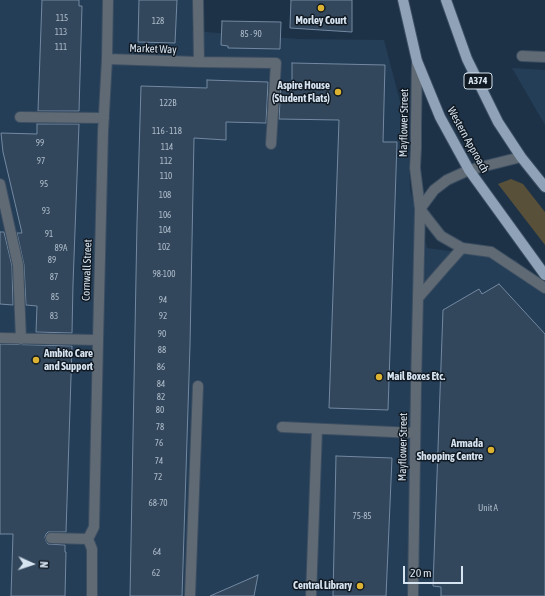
<!DOCTYPE html>
<style>
body{margin:0}
#map{position:relative;width:545px;height:596px;overflow:hidden;background:#1d3247;font-family:"Asap Condensed",sans-serif}
canvas{display:block}
.north{position:absolute;left:12px;top:544px;width:40px;height:40px;-webkit-text-stroke:3px #101922;paint-order:stroke;rotate:93deg;font-size:11px;font-weight:700;line-height:16px;text-align:center;color:#d6e3f0}
.north::after{content:'';display:block;margin:auto;width:14px;height:18px;background:#d6e3f0;clip-path:polygon(50% 0,100% 100%,50% 72%,0 100%)}
.scale{position:absolute;left:403px;top:566px;width:60px;height:18px;box-sizing:border-box;border:2px solid #d6e3f0;border-top:0;padding-left:5px;font-size:12px;line-height:14px;white-space:nowrap;color:#d6e3f0;-webkit-text-stroke:3px #101922;paint-order:stroke}
</style>
<div id="map">
<canvas width="545" height="596"></canvas>
<div class="north">N</div>
<div class="scale">20 m</div>
</div>
<script>
const ctx = document.querySelector('canvas').getContext('2d');
ctx.lineJoin = 'round';
function paint(path, color) {
  ctx.fillStyle = color;
  ctx.fill(path, 'evenodd');
}
function poly(rows) {
  const path = new Path2D();
  for (const r of rows) {
    path.moveTo(r[0], r[1]);
    for (let i = 2; i < r.length; i += 2) path.lineTo(r[i], r[i + 1]);
  }
  return path;
}
function strokePath(path, color, width, dash) {
  ctx.strokeStyle = color;
  ctx.lineWidth = width;
  ctx.lineCap = dash ? 'butt' : 'round';
  ctx.setLineDash(dash || []);
  ctx.stroke(path);
}
function label(font, color, halo, rows, align = 'center') {
  ctx.font = font + ' "Asap Condensed",sans-serif';
  ctx.lineWidth = 3;
  ctx.setLineDash([]);
  ctx.textBaseline = 'middle';
  ctx.strokeStyle = halo;
  ctx.fillStyle = color;
  for (const [text, x, y, turn = 0] of rows) {
    ctx.save();
    ctx.translate(x, y);
    ctx.rotate((+turn || 0) * Math.PI / 180);
    ctx.textAlign = isNaN(turn) ? turn : align;
    if (halo) ctx.strokeText(text, 0, 0);
    ctx.fillText(text, 0, 0);
    ctx.restore();
  }
}
paint(poly([
 [0,0,194,0,192,31,299,39,384,40,408,132,410,190,427,248,516,260,545,294,545,596,0,596],
 [512,68,545,70,545,125]
]), '#253e57');
paint(poly([
 [511,179,523,184,545,212,545,245,498,184]
]), '#595039');
const building = poly([
 [42,0,79,0,79,6,82,6,79,111,38,111,42,0],
 [139,0,177,0,175,43,138,42,139,0],
 [291,0,352,0,352,32,290,28,291,0],
 [222,21,281,22,280,49,228,48,228,46,221,45,222,21],
 [292,63,385,65,383,142,397,142,388,410,329,408,339,120,279,119,281,83,292,83,292,63],
 [207,80,268,82,266,123,226,122,226,140,194,138,190,345,182,596,130,596,137,223,141,86,207,88,207,80],
 [37,124,79,124,73,284,72,333,36,332,37,306,26,305,24,265,17,233,22,233,3,152,1,133,37,134,37,124],
 [0,232,4,232,12,266,13,305,0,304,0,232],
 [499,284,545,334,545,596,441,596,441,587,433,586,443,310,479,289,482,294,499,284],
 [0,344,72,346,66,532,48,532,46,534,45,537,46,541,48,544,65,545,65,552,66,552,65,596,11,596,13,534,0,534,0,344],
 [336,456,392,458,386,596,333,596,336,456],
 [258,575,254,596,210,596,258,575]
]);
paint(building, '#33475c');
strokePath(building, '#7289a1', 1);
const minor = poly([
 [198,0,199,62],
 [522,56,545,57],
 [107,59,199,62,276,63,271,144],
 [20,117,104,118],
 [0,184,18,265,21,339],
 [420,209,430,222,441,236,462,248,491,252,545,288],
 [420,209,434,190,447,180,469,170,521,157],
 [418,298,445,267,462,248],
 [0,338,98,340],
 [282,427,415,433],
 [51,538,88,539,94,527,98,340,103,131,107,59,108,0],
 [88,539,92,549,92,596],
 [190,596,198,386],
 [311,596,317,429],
 [413,596,416,386,420,209,415,168,416,148,416,127,417,61]
]);
const major = poly([
 [403,0,417,61,440,117,469,170,545,275],
 [446,0,467,59,498,122,521,157,545,187]
]);
strokePath(minor, '#3b4e62', 12);
strokePath(major, '#3b4e62', 12);
strokePath(minor, '#606a74', 10);
strokePath(major, '#8fa2b7', 10);
for (const [x, y, r, color] of [
 [321,8,4,"#dcb233"],
 [338,92,4,"#dcb233"],
 [36,360,4,"#dcb233"],
 [379,377,4,"#dcb233"],
 [491,450,4,"#dcb233"],
 [360,586,4,"#dcb233"]
]) {
  const dot = new Path2D();
  dot.arc(x, y, r, 0, 2 * Math.PI);
  ctx.fillStyle = color;
  ctx.fill(dot);
  strokePath(dot, '#101922', 1.5);
}
label('9px', '#adbccb', null, [
 ["115",62,18],
 ["128",158,21],
 ["113",61,32],
 ["85 - 90",251,34],
 ["111",61,47],
 ["122B",168,103],
 ["116 - 118",167,131],
 ["99",40,143],
 ["114",167,147],
 ["97",41,161],
 ["112",166,161],
 ["110",166,176],
 ["95",44,184],
 ["108",165,195],
 ["93",46,211],
 ["106",165,215],
 ["104",165,230],
 ["91",49,234],
 ["102",164,247],
 ["89A",61,248],
 ["89",52,260],
 ["98-100",164,274],
 ["87",54,277],
 ["85",55,297],
 ["94",163,300],
 ["83",54,316],
 ["92",163,316],
 ["90",162,334],
 ["88",162,350],
 ["86",161,367],
 ["84",161,384],
 ["82",161,397],
 ["80",160,410],
 ["78",160,427],
 ["76",159,443],
 ["74",159,461],
 ["72",158,477],
 ["68-70",158,503],
 ["Unit A",488,508],
 ["75-85",362,516],
 ["64",157,552],
 ["62",156,573]
]);
for (const [x, y, w] of [
 [478,81,28]
]) {
  const box = new Path2D();
  box.roundRect(x - w / 2, y - 8, w, 16, 3);
  ctx.fillStyle = '#101922';
  ctx.fill(box);
  strokePath(box, '#d6e3f0', 1);
}
label('bold 10px', '#d6e3f0', null, [
 ["A374",478,81]
]);
label('bold 11px', '#d6e3f0', '#101922', [
 ["Morley Court",321,21,"center"],
 ["Aspire House",330,86],
 ["(Student Flats)",330,99],
 ["Ambito Care",44,354,"left"],
 ["and Support",44,367,"left"],
 ["Mail Boxes Etc.",387,377,"left"],
 ["Armada",483,444],
 ["Shopping Centre",483,457],
 ["Central Library",352,586]
], 'right');
label('11px', '#d6e3f0', '#101922', [
 ["Market Way",153,49,2],
 ["Mayflower Street",404,123,-89],
 ["Western Approach",468,140,61],
 ["Cornwall Street",87,270,-88],
 ["Mayflower Street",403,447,-89]
]);
</script>
